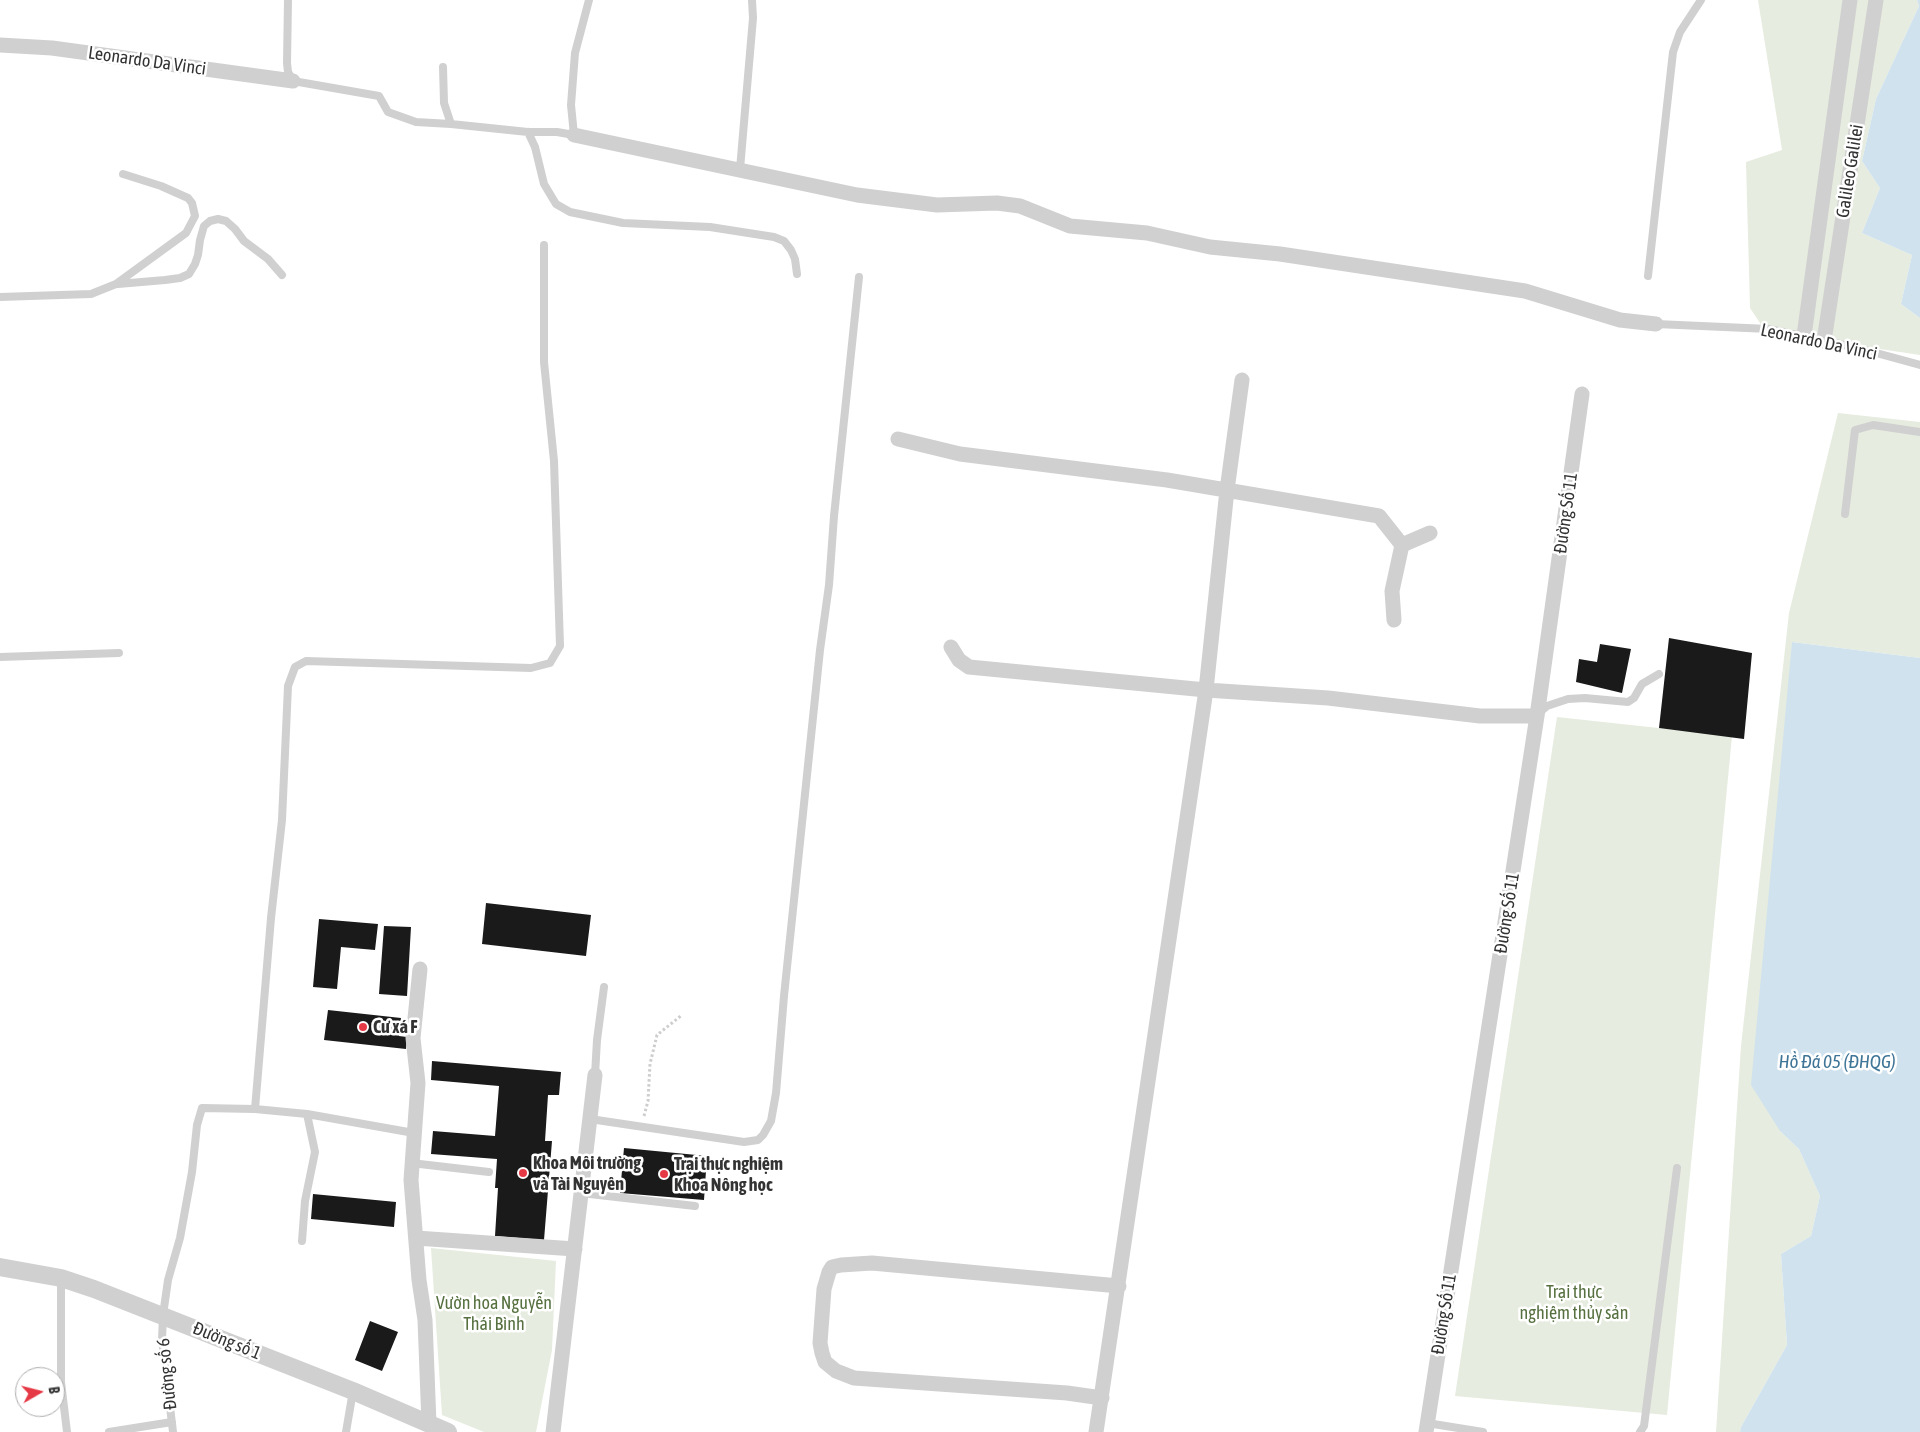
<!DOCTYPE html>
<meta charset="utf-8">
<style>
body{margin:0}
#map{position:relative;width:1920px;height:1432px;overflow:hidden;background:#fff;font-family:"Asap Condensed",sans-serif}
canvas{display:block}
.north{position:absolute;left:15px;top:1367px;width:50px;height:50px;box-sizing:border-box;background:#fff;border:1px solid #adadad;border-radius:50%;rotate:82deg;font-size:14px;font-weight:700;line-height:20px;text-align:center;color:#333}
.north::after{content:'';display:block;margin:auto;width:18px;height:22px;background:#e63946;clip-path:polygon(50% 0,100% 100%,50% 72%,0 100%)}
</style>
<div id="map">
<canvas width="1920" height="1432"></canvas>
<div class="north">B</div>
</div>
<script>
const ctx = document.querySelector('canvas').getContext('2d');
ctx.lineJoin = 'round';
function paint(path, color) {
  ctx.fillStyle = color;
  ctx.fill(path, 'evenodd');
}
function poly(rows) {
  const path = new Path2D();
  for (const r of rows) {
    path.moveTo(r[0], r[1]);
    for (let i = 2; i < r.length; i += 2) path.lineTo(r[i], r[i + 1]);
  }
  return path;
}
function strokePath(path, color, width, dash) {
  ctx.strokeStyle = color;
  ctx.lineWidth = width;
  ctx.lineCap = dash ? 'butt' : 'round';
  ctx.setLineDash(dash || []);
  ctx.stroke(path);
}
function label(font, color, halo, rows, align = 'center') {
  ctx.font = font + ' "Asap Condensed",sans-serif';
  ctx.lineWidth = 5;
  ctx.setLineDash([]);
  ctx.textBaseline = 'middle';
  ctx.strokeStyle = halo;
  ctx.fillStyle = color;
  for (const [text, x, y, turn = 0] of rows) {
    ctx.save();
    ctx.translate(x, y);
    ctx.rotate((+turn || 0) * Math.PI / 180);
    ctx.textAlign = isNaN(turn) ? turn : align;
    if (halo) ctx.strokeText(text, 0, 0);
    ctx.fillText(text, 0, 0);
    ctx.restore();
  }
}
paint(poly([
 [1758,0,1917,0,1919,6,1876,99,1862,161,1880,188,1862,233,1912,255,1901,304,1920,318,1920,355,1766,332,1750,308,1746,162,1782,150],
 [1838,413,1920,422,1920,658,1792,642,1780,1131,1799,1149,1820,1196,1811,1236,1781,1254,1787,1345,1741,1427,1740,1432,1716,1432,1741,1046,1789,613],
 [1557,717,1732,736,1667,1415,1455,1396],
 [431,1248,556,1261,552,1350,536,1432,484,1432,442,1415]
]), '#e6ecdf');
paint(poly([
 [1917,0,1920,0,1920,318,1901,304,1912,255,1862,233,1880,188,1862,161,1876,99,1919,6],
 [1792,642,1920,658,1920,1432,1740,1432,1741,1427,1787,1345,1781,1254,1811,1236,1820,1196,1799,1149,1780,1131,1751,1085]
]), '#cfe2ee');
paint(poly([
 [1669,638,1752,653,1744,739,1659,728],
 [1600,644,1631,649,1622,693,1576,682,1579,659,1597,662],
 [486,903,591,915,586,956,482,944],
 [319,919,378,924,375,950,341,947,337,989,313,987],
 [384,926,411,927,407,996,379,994],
 [328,1010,401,1018,399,1036,407,1037,406,1049,324,1040],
 [432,1061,561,1072,559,1095,548,1095,545,1141,552,1141,544,1240,495,1236,498,1188,495,1188,497,1159,431,1154,433,1131,495,1136,499,1086,431,1080],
 [624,1148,707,1156,704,1200,620,1193],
 [313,1194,396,1202,394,1227,311,1219],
 [370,1321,398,1332,382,1371,355,1360]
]), '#1a1a1a');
strokePath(poly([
 [644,1116,648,1101,650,1064,657,1035,682,1015]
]), '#cdcdcd', 3, [2.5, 2.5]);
strokePath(poly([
 [288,0,287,63,288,72,293,81,379,96,388,112,416,122,451,124],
 [443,67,444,103,451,124,528,132,557,132,574,135,571,105,575,53,589,0],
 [528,132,535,147,544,184,556,204,570,212,623,223,710,227,774,237,784,241,791,250,795,259,797,274],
 [740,169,753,18,752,0],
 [1648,276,1673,52,1680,32,1701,0],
 [118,284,165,280,180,278,189,274,195,264,198,255,200,240,204,226,210,221,218,219,226,221,235,229,244,241,268,259,282,275],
 [0,297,91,294,116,284,186,233,195,216,192,203,188,198,161,186,123,174],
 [1656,324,1769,329,1858,348,1920,365],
 [1845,514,1855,430,1873,425,1920,432],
 [0,657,119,653],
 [1539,713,1547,706,1568,699,1585,698,1628,702,1634,698,1642,684,1659,674],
 [595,1075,597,1040,604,987],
 [255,1109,307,1114],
 [590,1119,744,1142,758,1140,763,1135,771,1121,776,1093,784,996,820,650,829,585,834,516,859,277],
 [411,1163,489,1172],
 [581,1193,695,1206],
 [302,1241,305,1201,315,1152,307,1114,414,1133],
 [61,1278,61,1382,67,1432],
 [1427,1423,1483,1432],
 [109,1432,172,1422],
 [173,1432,162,1340,163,1315,168,1280,180,1238,192,1172,197,1125,202,1108,255,1109,271,918,282,820,288,686,295,667,306,661,531,668,550,663,560,646,554,461,544,362,544,245],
 [346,1432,353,1391],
 [1640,1432,1644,1426,1677,1168]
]), '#d0d0d0', 8);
strokePath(poly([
 [0,45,52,48,293,81],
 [574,135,857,195,937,205,997,203,1020,206,1070,226,1147,233,1210,247,1280,254,1525,291,1620,320,1656,324],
 [1804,336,1850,0],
 [1824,341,1876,0],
 [898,439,960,454,1167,480,1379,516,1402,545,1430,533],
 [1394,620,1392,591,1402,545],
 [951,647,959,660,969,667,1206,690,1328,698,1480,716,1537,716],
 [420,969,413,1038,418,1083,411,1180,419,1280,425,1320,429,1424],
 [416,1238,575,1249],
 [1102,1398,1067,1393,854,1378,836,1371,825,1362,822,1353,820,1343,824,1289,829,1272,832,1267,841,1265,872,1263,1119,1286],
 [553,1432,595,1075],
 [1096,1432,1206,690,1227,490,1242,380],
 [1426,1432,1537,716,1582,394]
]), '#d0d0d0', 15);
strokePath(poly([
 [0,1267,61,1278,94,1289,353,1391,448,1432]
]), '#d0d0d0', 18);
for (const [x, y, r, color] of [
 [363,1027,5,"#e63946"],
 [523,1173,5,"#e63946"],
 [664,1174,5,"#e63946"]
]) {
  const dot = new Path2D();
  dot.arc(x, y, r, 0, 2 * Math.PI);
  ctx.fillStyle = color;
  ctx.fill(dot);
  strokePath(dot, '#fff', 2);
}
label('18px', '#333', '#fff', [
 ["Leonardo Da Vinci",147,61,8],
 ["Galileo Galilei",1850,171,-81],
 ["Leonardo Da Vinci",1819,342,12],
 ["Đường Số 11",1566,513,-82],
 ["Đường Số 11",1507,913,-81],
 ["Đường Số 11",1444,1314,-81],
 ["Đường số 1",227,1341,22],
 ["Đường số 6",167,1374,-96]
]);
label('bold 18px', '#333', '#fff', [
 ["Cư xá F",373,1027],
 ["Khoa Môi trường",533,1163],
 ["và Tài Nguyên",533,1184],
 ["Trại thực nghiệm",674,1164],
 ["Khoa Nông học",674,1185]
], 'left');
label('18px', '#56703f', '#fff', [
 ["Trại thực",1574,1292],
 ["nghiệm thủy sản",1574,1313],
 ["Vườn hoa Nguyễn",494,1303],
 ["Thái Bình",494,1324]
]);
label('italic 19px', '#3f7597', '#fff', [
 ["Hồ Đá 05 (ĐHQG)",1837,1062]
]);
</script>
